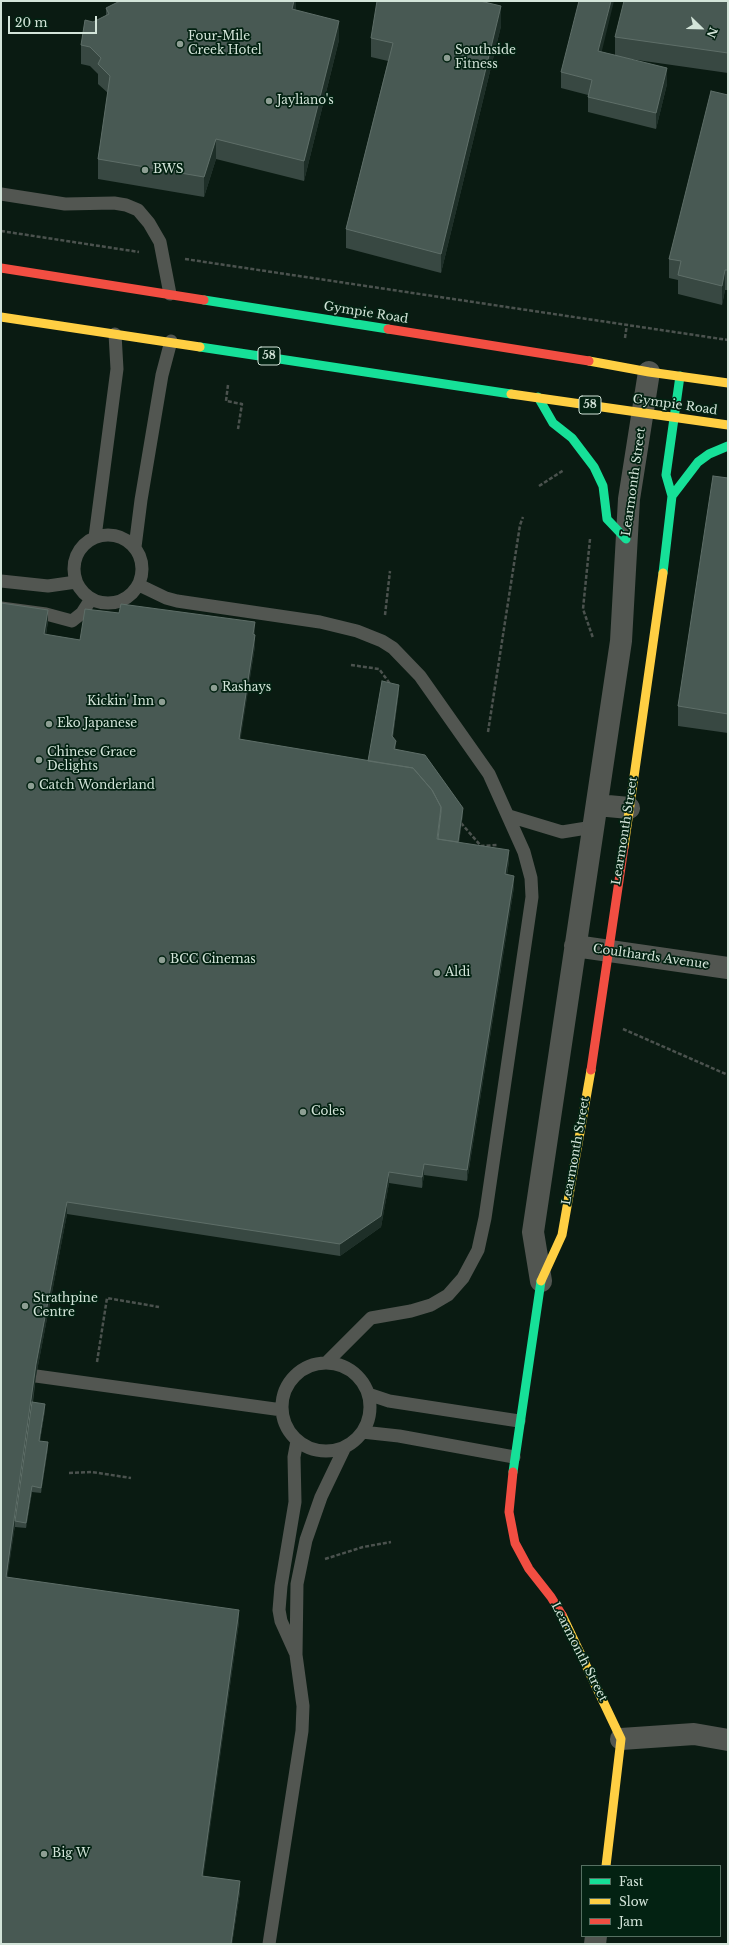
<!DOCTYPE html>
<style>
body{margin:0}
#map{position:relative;width:729px;height:1945px;overflow:hidden;background:#0a1b12;font-family:"Libre Baskerville",serif}
canvas{display:block}
.frame{position:absolute;inset:0;border:2px solid #d3e4d9;pointer-events:none}
.legend{position:absolute;left:581px;top:1865px;width:140px;height:72px;box-sizing:border-box;background:#032212;border:1px solid #567062;margin:0;padding:5px 7px;list-style:none;font-size:12px;color:#d3e4d9}
.legend li{display:flex;align-items:center;gap:8px;height:20px}
.legend b{width:20px;border:1px solid #567062}
.north{position:absolute;left:681px;top:8px;width:40px;height:40px;-webkit-text-stroke:3px #032212;paint-order:stroke;rotate:113deg;font-size:11px;font-weight:700;line-height:16px;text-align:center;color:#d3e4d9}
.north::after{content:'';display:block;margin:auto;width:14px;height:18px;background:#d3e4d9;clip-path:polygon(50% 0,100% 100%,50% 72%,0 100%)}
.scale{position:absolute;left:8px;top:16px;width:89px;height:18px;box-sizing:border-box;border:2px solid #d3e4d9;border-top:0;padding-left:5px;font-size:12px;line-height:14px;white-space:nowrap;color:#d3e4d9;-webkit-text-stroke:3px #032212;paint-order:stroke}
</style>
<div id="map">
<canvas width="729" height="1945"></canvas>
<div class="frame"></div>
<ul class="legend">
<li><b style="height:5px;background:#16e098"></b>Fast</li>
<li><b style="height:5px;background:#ffcf43"></b>Slow</li>
<li><b style="height:5px;background:#f24e42"></b>Jam</li>
</ul>
<div class="north">N</div>
<div class="scale">20 m</div>
</div>
<script>
const ctx = document.querySelector('canvas').getContext('2d');
ctx.lineJoin = 'round';
function poly(rows) {
  const path = new Path2D();
  for (const r of rows) {
    if (r.length === 3) {
      path.moveTo(r[0] + r[2], r[1]);
      path.arc(r[0], r[1], r[2], 0, 2 * Math.PI);
      continue;
    }
    path.moveTo(r[0], r[1]);
    for (let i = 2; i < r.length; i += 2) path.lineTo(r[i], r[i + 1]);
  }
  return path;
}
function strokePath(path, color, width, dash) {
  ctx.strokeStyle = color;
  ctx.lineWidth = width;
  ctx.lineCap = dash ? 'butt' : 'round';
  ctx.setLineDash(dash || []);
  ctx.stroke(path);
}
function paint(path, color) {
  ctx.fillStyle = color;
  ctx.fill(path, 'evenodd');
}
function label(font, color, halo, rows, align = 'center') {
  ctx.font = font + ' "Libre Baskerville",serif';
  ctx.lineWidth = 3.5;
  ctx.setLineDash([]);
  ctx.textBaseline = 'middle';
  ctx.strokeStyle = halo;
  ctx.fillStyle = color;
  for (const [text, x, y, turn = 0] of rows) {
    ctx.save();
    ctx.translate(x, y);
    ctx.rotate((+turn || 0) * Math.PI / 180);
    ctx.textAlign = isNaN(turn) ? turn : align;
    if (halo) ctx.strokeText(text, 0, 0);
    ctx.fillText(text, 0, 0);
    ctx.restore();
  }
}
strokePath(poly([
 [1,231,139,252],
 [185,259,728,340],
 [625,338,627,324],
 [228,385,226,401,242,404,238,429],
 [539,486,564,470],
 [590,539,583,609,593,638],
 [385,615,390,571],
 [351,665,379,669,391,685],
 [488,732,520,525,523,517],
 [461,823,481,846,497,845],
 [623,1029,728,1075],
 [97,1362,107,1298,159,1307],
 [69,1473,92,1472,131,1478],
 [325,1559,363,1547,391,1542]
]), '#4b524e', 2.5, [4, 2]);
strokePath(poly([
 [1,194,65,204,114,203,126,205,138,210,149,223,160,242,170,294],
 [108,569,34],
 [95,537,117,369,115,334],
 [135,547,141,500,162,375,171,341],
 [1,581,48,586,76,582],
 [139,585,166,598,177,601,320,622,357,631,382,641,393,648,420,676,489,774,524,852,531,878,532,897,485,1218,478,1250,463,1278,448,1295,431,1305,411,1311,371,1318,326,1363],
 [1,608,46,614,72,621,82,613,91,599],
 [509,816,562,832,593,827],
 [326,1407,44],
 [36,1376,282,1410],
 [368,1394,389,1401,519,1421],
 [362,1432,399,1436,514,1457],
 [295,1652,281,1621,279,1610,281,1586,295,1502,294,1457,297,1441],
 [269,1944,302,1731,303,1706,296,1655,297,1584,306,1540,321,1497,345,1447]
]), '#525651', 13);
strokePath(poly([
 [597,805,629,808],
 [575,946,728,968],
 [541,1281,533,1232,621,641,629,499,649,372],
 [621,1739,694,1734,728,1740],
 [595,1944,596,1936]
]), '#525651', 22);
strokePath(poly([
 [204,300,388,329],
 [200,347,511,394],
 [538,397,553,423,572,438,594,467,603,486,607,519,626,539],
 [672,496,698,462,709,454,728,446],
 [663,573,672,496,666,475,680,376],
 [513,1472,541,1281]
]), '#16e098', 9);
strokePath(poly([
 [1,317,200,347],
 [589,361,649,372,728,383],
 [511,394,728,425],
 [624,847,663,573],
 [541,1281,562,1235,591,1070],
 [562,1615,621,1739,606,1866]
]), '#ffcf43', 9);
strokePath(poly([
 [1,268,204,300],
 [388,329,589,361],
 [591,1070,624,847],
 [513,1472,509,1512,515,1543,529,1569,551,1597,562,1615]
]), '#f24e42', 9);
paint(poly([
 [296,1,296,10,339,40,304,181,216,159,204,197,98,179,98,159,108,93,98,84,98,74,90,66,81,64,81,45,93,22,106,16,106,8],
 [728,1,728,73,630,59,667,84,656,129,588,112,588,95,561,88,561,72,602,52,615,55,615,37],
 [501,26,441,273,346,248,346,229,388,61,371,57,371,38],
 [728,95,728,290,725,290,722,305,678,294,678,280,669,278,669,259],
 [728,478,728,733,678,726,678,706],
 [1,603,48,621,46,635,80,640,255,634,255,646,240,740,368,761,399,691,393,737,396,746,395,750,463,814,459,843,509,861,507,875,514,887,467,1181,424,1175,422,1188,389,1183,381,1227,340,1256,67,1214,36,1376,33,1402,45,1410,40,1441,48,1448,41,1493,32,1492,26,1528,15,1527,15,1525,7,1578,239,1622,203,1876,240,1892,232,1944,1,1944]
]), '#384842');
paint(poly([
 [294,1,296,1,296,13,292,9],
 [611,1,614,1,598,67,598,51],
 [501,6,501,26,441,273,441,254],
 [339,21,339,40,304,181,304,161],
 [667,68,667,84,656,129,656,113],
 [216,139,216,159,204,197,204,177],
 [725,270,725,290,722,305,722,286],
 [48,610,48,621,44,646,44,634],
 [255,622,255,633,253,645,253,634],
 [255,635,255,646,239,750,239,739],
 [399,685,399,691,392,741,392,736],
 [396,741,396,746,394,755,394,749],
 [463,808,463,814,457,854,457,848],
 [509,850,509,861,505,886,505,874],
 [514,876,514,887,467,1181,467,1170],
 [424,1164,424,1175,422,1188,422,1177],
 [389,1172,389,1183,381,1227,340,1256,340,1244],
 [67,1202,67,1214,36,1376,15,1521,15,1525,6,1588,6,1577,36,1364],
 [45,1404,45,1410,39,1447,39,1441],
 [48,1442,48,1448,41,1493,41,1488],
 [32,1486,32,1492,26,1528,26,1523],
 [239,1610,239,1622,202,1887,202,1876],
 [240,1881,240,1892,232,1944,231,1944]
]), '#1e2f28');
const building = poly([
 [120,1,294,1,292,9,339,21,304,161,216,139,204,177,98,159,110,76,98,64,101,58,90,47,81,45,85,20,93,22,109,14,106,8,120,1],
 [377,1,480,1,501,6,441,254,346,229,393,43,371,38,377,1],
 [579,1,611,1,598,51,667,68,656,113,588,97,592,80,561,72,579,1],
 [624,1,728,1,728,53,615,37,624,1],
 [711,91,728,95,728,270,725,270,722,286,678,275,681,261,669,259,711,91],
 [713,476,728,478,728,714,678,706,713,476],
 [1,603,48,610,44,634,80,640,85,609,119,613,121,604,255,622,253,634,255,635,239,739,413,768,432,790,441,807,437,839,509,850,505,874,514,876,467,1170,424,1164,422,1177,389,1172,381,1216,340,1244,67,1202,36,1364,6,1577,239,1610,202,1876,240,1881,231,1944,1,1944,1,603],
 [382,681,399,685,392,736,396,741,394,749,425,755,463,808,458,842,438,839,441,812,441,807,432,790,413,768,368,761,382,681],
 [32,1402,45,1404,39,1441,48,1442,41,1488,32,1486,26,1523,15,1521,32,1402]
]);
paint(building, '#485953');
strokePath(building, '#5e6e68', 1);
for (const [x, y, r, color] of [
 [180,44,4,"#8d9e93"],
 [447,58,4,"#8d9e93"],
 [269,101,4,"#8d9e93"],
 [145,170,4,"#8d9e93"],
 [214,688,4,"#8d9e93"],
 [162,702,4,"#8d9e93"],
 [49,724,4,"#8d9e93"],
 [39,760,4,"#8d9e93"],
 [31,786,4,"#8d9e93"],
 [162,960,4,"#8d9e93"],
 [437,973,4,"#8d9e93"],
 [303,1112,4,"#8d9e93"],
 [25,1306,4,"#8d9e93"],
 [44,1854,4,"#8d9e93"]
]) {
  const dot = new Path2D();
  dot.arc(x, y, r, 0, 2 * Math.PI);
  ctx.fillStyle = color;
  ctx.fill(dot);
  strokePath(dot, '#032212', 1.5);
}
for (const [x, y, w] of [
 [269,356,22],
 [590,405,22]
]) {
  const box = new Path2D();
  box.roundRect(x - w / 2, y - 9, w, 18, 3);
  ctx.fillStyle = '#032212';
  ctx.fill(box);
  strokePath(box, '#d3e4d9', 1);
}
label('bold 11px', '#d3e4d9', null, [
 ["58",269,356],
 ["58",590,405]
]);
label('12px', '#d3e4d9', '#032212', [
 ["Four-Mile",188,37],
 ["Creek Hotel",188,51],
 ["Southside",455,51],
 ["Fitness",455,65],
 ["Jayliano's",277,101],
 ["BWS",153,170],
 ["Rashays",222,688],
 ["Kickin' Inn",154,702,"right"],
 ["Eko Japanese",57,724],
 ["Chinese Grace",47,753],
 ["Delights",47,767],
 ["Catch Wonderland",39,786],
 ["BCC Cinemas",170,960],
 ["Aldi",445,973],
 ["Coles",311,1112],
 ["Strathpine",33,1299],
 ["Centre",33,1313],
 ["Big W",52,1854]
], 'left');
label('12px', '#d3e4d9', '#032212', [
 ["Gympie Road",366,313,9],
 ["Gympie Road",675,405,8],
 ["Learmonth Street",634,482,-82],
 ["Learmonth Street",625,831,-81],
 ["Coulthards Avenue",651,957,8],
 ["Learmonth Street",576,1151,-80],
 ["Learmonth Street",579,1652,63]
]);
</script>
